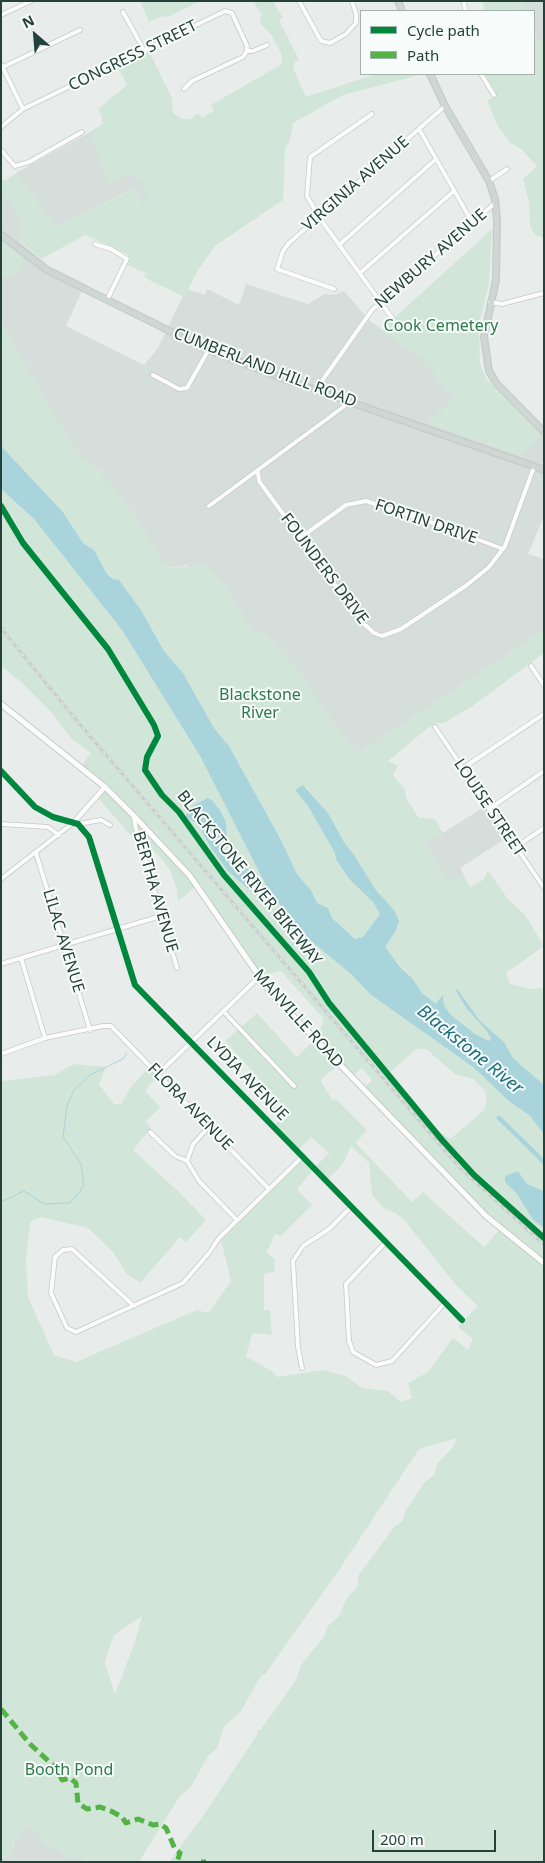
<!DOCTYPE html>
<style>
body{margin:0}
#map{position:relative;width:545px;height:1863px;overflow:hidden;background:#e8edeb;font-family:"Noto Sans",sans-serif}
canvas{display:block}
.frame{position:absolute;inset:0;border:2px solid #24423a;pointer-events:none}
.legend{position:absolute;left:360px;top:10px;width:175px;height:65px;box-sizing:border-box;background:#f7fbf9;border:1px solid #a3b1ad;margin:0;padding:6px 9px;list-style:none;font-size:15px;color:#24423a}
.legend li{display:flex;align-items:center;gap:10px;height:25px}
.legend b{width:25px;border:1px solid #a3b1ad}
.north{position:absolute;left:10px;top:10px;width:50px;height:50px;-webkit-text-stroke:4px #f7fbf9;paint-order:stroke;rotate:333deg;font-size:14px;font-weight:700;line-height:20px;text-align:center;color:#24423a}
.north::after{content:'';display:block;margin:auto;width:18px;height:22px;background:#24423a;clip-path:polygon(50% 0,100% 100%,50% 72%,0 100%)}
.scale{position:absolute;left:372px;top:1830px;width:124px;height:22px;box-sizing:border-box;border:2px solid #24423a;border-top:0;padding-left:6px;font-size:15px;line-height:18px;white-space:nowrap;color:#24423a;-webkit-text-stroke:4px #f7fbf9;paint-order:stroke}
</style>
<div id="map">
<canvas width="545" height="1863"></canvas>
<div class="frame"></div>
<ul class="legend">
<li><b style="height:6px;background:#00873e"></b>Cycle path</li>
<li><b style="height:6px;background:#55b346"></b>Path</li>
</ul>
<div class="north">N</div>
<div class="scale">200 m</div>
</div>
<script>
const ctx = document.querySelector('canvas').getContext('2d');
ctx.lineJoin = 'round';
function paint(path, color) {
  ctx.fillStyle = color;
  ctx.fill(path, 'evenodd');
}
function poly(rows) {
  const path = new Path2D();
  for (const r of rows) {
    path.moveTo(r[0], r[1]);
    for (let i = 2; i < r.length; i += 2) path.lineTo(r[i], r[i + 1]);
  }
  return path;
}
function strokePath(path, color, width, dash) {
  ctx.strokeStyle = color;
  ctx.lineWidth = width;
  ctx.lineCap = dash ? 'butt' : 'round';
  ctx.setLineDash(dash || []);
  ctx.stroke(path);
}
function label(font, color, halo, rows, align = 'center') {
  ctx.font = font + ' "Noto Sans",sans-serif';
  ctx.lineWidth = 4;
  ctx.setLineDash([]);
  ctx.textBaseline = 'middle';
  ctx.strokeStyle = halo;
  ctx.fillStyle = color;
  for (const [text, x, y, turn = 0] of rows) {
    ctx.save();
    ctx.translate(x, y);
    ctx.rotate((+turn || 0) * Math.PI / 180);
    ctx.textAlign = isNaN(turn) ? turn : align;
    if (halo) ctx.strokeText(text, 0, 0);
    ctx.fillText(text, 0, 0);
    ctx.restore();
  }
}
paint(poly([
 [524,1,544,1,544,42,538,44,534,28,534,11,525,11],
 [92,131,92,141,111,182,126,175,132,175,139,179,150,201,143,204,134,188,57,228,16,173],
 [1,199,10,200,17,210,20,218,20,241,47,265,85,284,66,326,144,365,158,348,186,289,205,295,207,289,239,305,246,284,308,304,325,294,335,295,344,291,369,320,422,358,454,399,428,423,521,455,543,432,544,516,528,554,544,559,544,630,357,754,325,713,301,674,251,632,241,614,186,565,170,568,160,560,131,511,99,470,82,459,55,418,1,322,1,279,22,268,12,247,1,235],
 [486,806,508,837,460,868,464,875,448,883,425,844],
 [26,1825,36,1830,47,1845,64,1851,70,1857,81,1858,86,1862,1,1862,1,1857,6,1857,13,1847,15,1839]
]), '#d6dedb');
paint(poly([
 [140,1,200,1,170,16,160,17,149,22],
 [253,1,273,1,283,18,279,20,299,60,295,62,293,68,306,97,376,74,423,74,343,95,293,123,290,140,285,149,283,200,215,246,198,270,184,297,149,280,144,277,146,273,125,264,129,255,85,235,41,259,20,240,20,217,17,210,10,200,1,199,1,178,4,181,16,173,57,228,135,188,143,204,149,201,139,179,133,175,126,175,108,183,92,141,92,131,103,123,99,108,127,85,117,66,149,51,172,98,173,113,182,119,191,119,198,113,202,118,214,111,211,105,282,64,281,53,272,36,260,23,261,14],
 [482,1,524,1,526,11,484,11],
 [534,28,538,44,544,42,544,238,535,235,530,227,529,202,523,179,537,166,521,149,509,142,498,126,487,101,497,95,485,74,534,74],
 [492,229,489,284,479,323,480,364,487,380,541,435,521,455,427,423,454,399,422,358,381,330],
 [1,235,25,259,22,268,1,279],
 [1,322,55,418,82,459,99,470,113,487,131,511,160,560,170,568,205,565,223,582,251,632,264,632,301,674,325,713,357,754,544,630,544,653,471,707,444,723,437,723,428,728,388,761,398,766,393,775,404,788,407,800,419,818,435,819,443,833,425,844,448,882,464,875,470,887,483,880,488,871,508,899,525,915,544,946,506,973,510,984,531,989,544,988,544,1085,513,1058,504,1042,480,1021,458,990,465,1007,486,1030,491,1040,489,1041,475,1034,450,1014,444,1005,444,998,436,1004,422,993,412,978,389,953,385,947,395,932,394,910,376,890,354,855,344,842,328,813,307,788,295,790,308,806,335,853,336,861,350,880,373,902,380,914,363,937,355,939,332,918,328,909,317,903,311,890,297,874,281,840,229,746,214,728,183,673,164,651,141,610,119,580,113,579,107,574,94,550,83,543,63,512,1,446],
 [1,489,34,519,122,630,200,756,257,866,286,909,310,940,352,975,371,995,473,1067,510,1102,529,1115,544,1134,544,1191,527,1184,518,1171,505,1176,505,1182,517,1194,533,1220,544,1228,544,1862,169,1862,201,1819,257,1735,258,1730,261,1729,296,1680,301,1665,323,1638,328,1626,339,1616,346,1600,358,1585,358,1576,395,1526,402,1522,405,1512,424,1483,434,1475,437,1464,452,1448,457,1438,419,1449,339,1570,266,1673,261,1676,241,1711,224,1727,217,1748,208,1756,190,1788,180,1796,139,1862,86,1862,81,1858,70,1857,64,1851,47,1845,41,1840,36,1830,26,1825,15,1839,9,1856,1,1857,1,1081,54,1075,74,1064,106,1067,99,1084,114,1104,121,1104,131,1087,149,1067,158,1075,145,1091,160,1107,146,1121,151,1128,133,1150,178,1191,206,1220,186,1242,180,1237,140,1283,126,1273,113,1252,88,1228,41,1217,30,1222,26,1260,28,1297,54,1355,76,1362,197,1310,208,1313,231,1281,221,1240,304,1156,315,1167,329,1153,311,1137,298,1150,274,1126,288,1111,225,1041,257,1013,297,1057,315,1039,323,1024,323,1018,281,971,260,976,199,884,178,901,177,889,169,868,153,850,135,840,97,797,104,789,80,768,91,753,71,738,51,712,20,681,1,666],
 [416,1049,426,1049,455,1074,473,1079,485,1091,487,1101,484,1110,450,1139,434,1128,388,1074],
 [338,1066,350,1078,362,1068,372,1080,362,1090,499,1230,484,1247,423,1192,412,1202,356,1143,367,1130,336,1099,333,1101,320,1080],
 [351,1146,369,1163,372,1195,385,1209,396,1213,405,1221,456,1285,478,1306,458,1327,473,1339,468,1350,453,1338,428,1372,408,1383,412,1398,401,1402,388,1391,362,1388,346,1376,322,1370,277,1377,272,1371,246,1357,252,1333,272,1335,270,1310,264,1310,264,1274,274,1272,275,1260,267,1252,275,1234,281,1236,312,1205,297,1189,315,1168,327,1180,343,1164],
 [142,1616,135,1642,115,1694,105,1663,108,1651,114,1635]
]), '#d1e6d8');
paint(poly([
 [1,446,63,512,83,543,94,550,107,574,113,579,119,580,141,610,164,651,183,673,214,728,229,746,281,840,297,874,311,890,317,903,328,908,332,918,355,939,363,937,380,914,373,902,350,880,336,860,335,853,308,806,295,790,303,785,328,813,344,842,354,855,376,890,394,910,399,921,395,932,385,947,401,968,412,978,422,993,436,1004,443,995,444,1005,450,1014,475,1034,489,1041,491,1039,486,1030,466,1008,455,989,458,990,480,1021,504,1042,513,1058,544,1085,544,1134,529,1115,510,1102,473,1067,371,995,352,975,310,940,270,893,200,756,122,630,34,519,1,489],
 [207,798,212,800,219,809,226,822,227,838,222,854,230,864,235,867,244,866,250,871,254,880,252,889,247,888,228,871,211,848,197,823,185,817,191,807],
 [518,1171,527,1184,544,1191,544,1228,533,1220,517,1194,505,1182,505,1176]
]), '#a9d4db');
strokePath(poly([
 [292,945,303,930],
 [1,1202,24,1191,44,1204,69,1203,76,1197,84,1185,81,1164,63,1137,67,1106,74,1090,90,1075,123,1059,127,1053]
]), '#a9d4db', 1);
strokePath(poly([
 [499,1118,544,1162]
]), '#a9d4db', 4.5);
const minor = poly([
 [299,1,321,41,330,43,346,34,356,23,356,14,352,1],
 [464,1,465,11],
 [123,12,145,52],
 [1,15,31,1],
 [247,51,253,51,267,45],
 [1,64,23,109],
 [1,68,80,30],
 [481,74,494,95],
 [372,114,310,157,307,196,319,217,392,318],
 [1,127,23,109,225,11,232,13,247,46,247,51,243,57,192,81,184,89],
 [419,129,472,222],
 [1,150,15,166,29,162,82,132],
 [489,181,507,169],
 [95,244,111,249,127,259,107,300],
 [339,245,436,159],
 [360,273,454,191],
 [334,289,277,269,283,251,289,243,445,106],
 [490,302,502,304,544,293],
 [153,375,179,389,187,388,209,349],
 [317,388,372,310,495,203],
 [258,472,259,481,362,622,374,633,382,636,401,629,467,585,489,567,505,546,534,467],
 [209,506,350,402],
 [300,538,346,505,366,501,442,526,503,549],
 [531,666,544,685],
 [435,727,544,888],
 [463,768,544,714],
 [489,809,544,771],
 [134,816,135,825,177,968],
 [1,824,48,827,59,835],
 [78,824,101,820,110,825],
 [516,847,544,828],
 [36,853,90,1030],
 [1,879,73,823,78,824,89,837,135,985,462,1320],
 [21,958,45,1038],
 [1,964,161,916],
 [224,1012,294,1086],
 [1,1054,45,1038,103,1026,111,1026,269,1189],
 [158,1074,258,978],
 [150,1132,175,1156,187,1161,199,1181,237,1220],
 [187,1161,193,1144,209,1127],
 [385,1243,346,1284,349,1341,353,1352,376,1365,392,1361,444,1304],
 [134,1306,72,1249,63,1250,55,1257,51,1293,67,1328,76,1332,183,1283,209,1253,219,1238,303,1156],
 [302,1368,298,1347,293,1261,303,1246,329,1229,351,1207]
]);
const tertiary = poly([
 [1,771,35,807,53,817,73,823,105,787]
]);
const secondary = poly([
 [1,704,105,787,134,816,190,876,270,992,486,1216,544,1263]
]);
const primary = poly([
 [398,1,402,11],
 [430,74,445,106,489,181,495,199,497,220,496,280,484,337,489,371,496,383,544,432],
 [1,235,47,270,204,348,287,380,544,470]
]);
strokePath(minor, '#c5cac8', 5.5);
strokePath(tertiary, '#c5cac8', 6);
strokePath(secondary, '#c3cbc8', 7);
strokePath(primary, '#c3ccc9', 8);
strokePath(minor, '#fcfcfc', 4);
strokePath(tertiary, '#fcfcfc', 4.5);
strokePath(secondary, '#fcfcfc', 5);
strokePath(primary, '#cfd7d5', 5.5);
const rail = poly([
 [1,628,77,721,459,1167,544,1245]
]);
strokePath(rail, '#c9cdcc', 3);
strokePath(rail, '#f7fbf9', 1, [4]);
strokePath(poly([
 [1,1709,30,1744,56,1768,62,1780,70,1778,76,1783,78,1803,87,1809,100,1807,111,1811,122,1817,126,1823,138,1819,153,1825,160,1824,166,1828,175,1849,180,1853,177,1862],
 [201,1862,206,1862]
]), '#55b346', 5, [10, 5]);
strokePath(poly([
 [1,506,23,543,108,649,154,725,158,736,147,757,145,770,162,795,179,812,224,875,309,972,329,1003,442,1140,474,1175,544,1238],
 [1,771,35,807,53,817,78,824,89,837,135,985,462,1320]
]), '#00873e', 6);
label('16px', '#24423a', '#f7fbf9', [
 ["CONGRESS STREET",133,56,-26],
 ["VIRGINIA AVENUE",356,184,-41],
 ["NEWBURY AVENUE",431,259,-41],
 ["CUMBERLAND HILL ROAD",265,368,21],
 ["FORTIN DRIVE",426,522,19],
 ["FOUNDERS DRIVE",324,569,53],
 ["LOUISE STREET",489,808,56],
 ["BLACKSTONE RIVER BIKEWAY",249,878,51],
 ["BERTHA AVENUE",155,892,74],
 ["LILAC AVENUE",63,941,73],
 ["MANVILLE ROAD",298,1019,48],
 ["LYDIA AVENUE",247,1079,46],
 ["FLORA AVENUE",190,1107,46]
]);
label('16px', '#2d7a4b', '#f7fbf9', [
 ["Cook Cemetery",441,326],
 ["Blackstone",260,695],
 ["River",260,713],
 ["Booth Pond",69,1770]
]);
label('italic 18px', '#1c6f80', '#f7fbf9', [
 ["Blackstone River",470,1050,39]
]);
</script>
